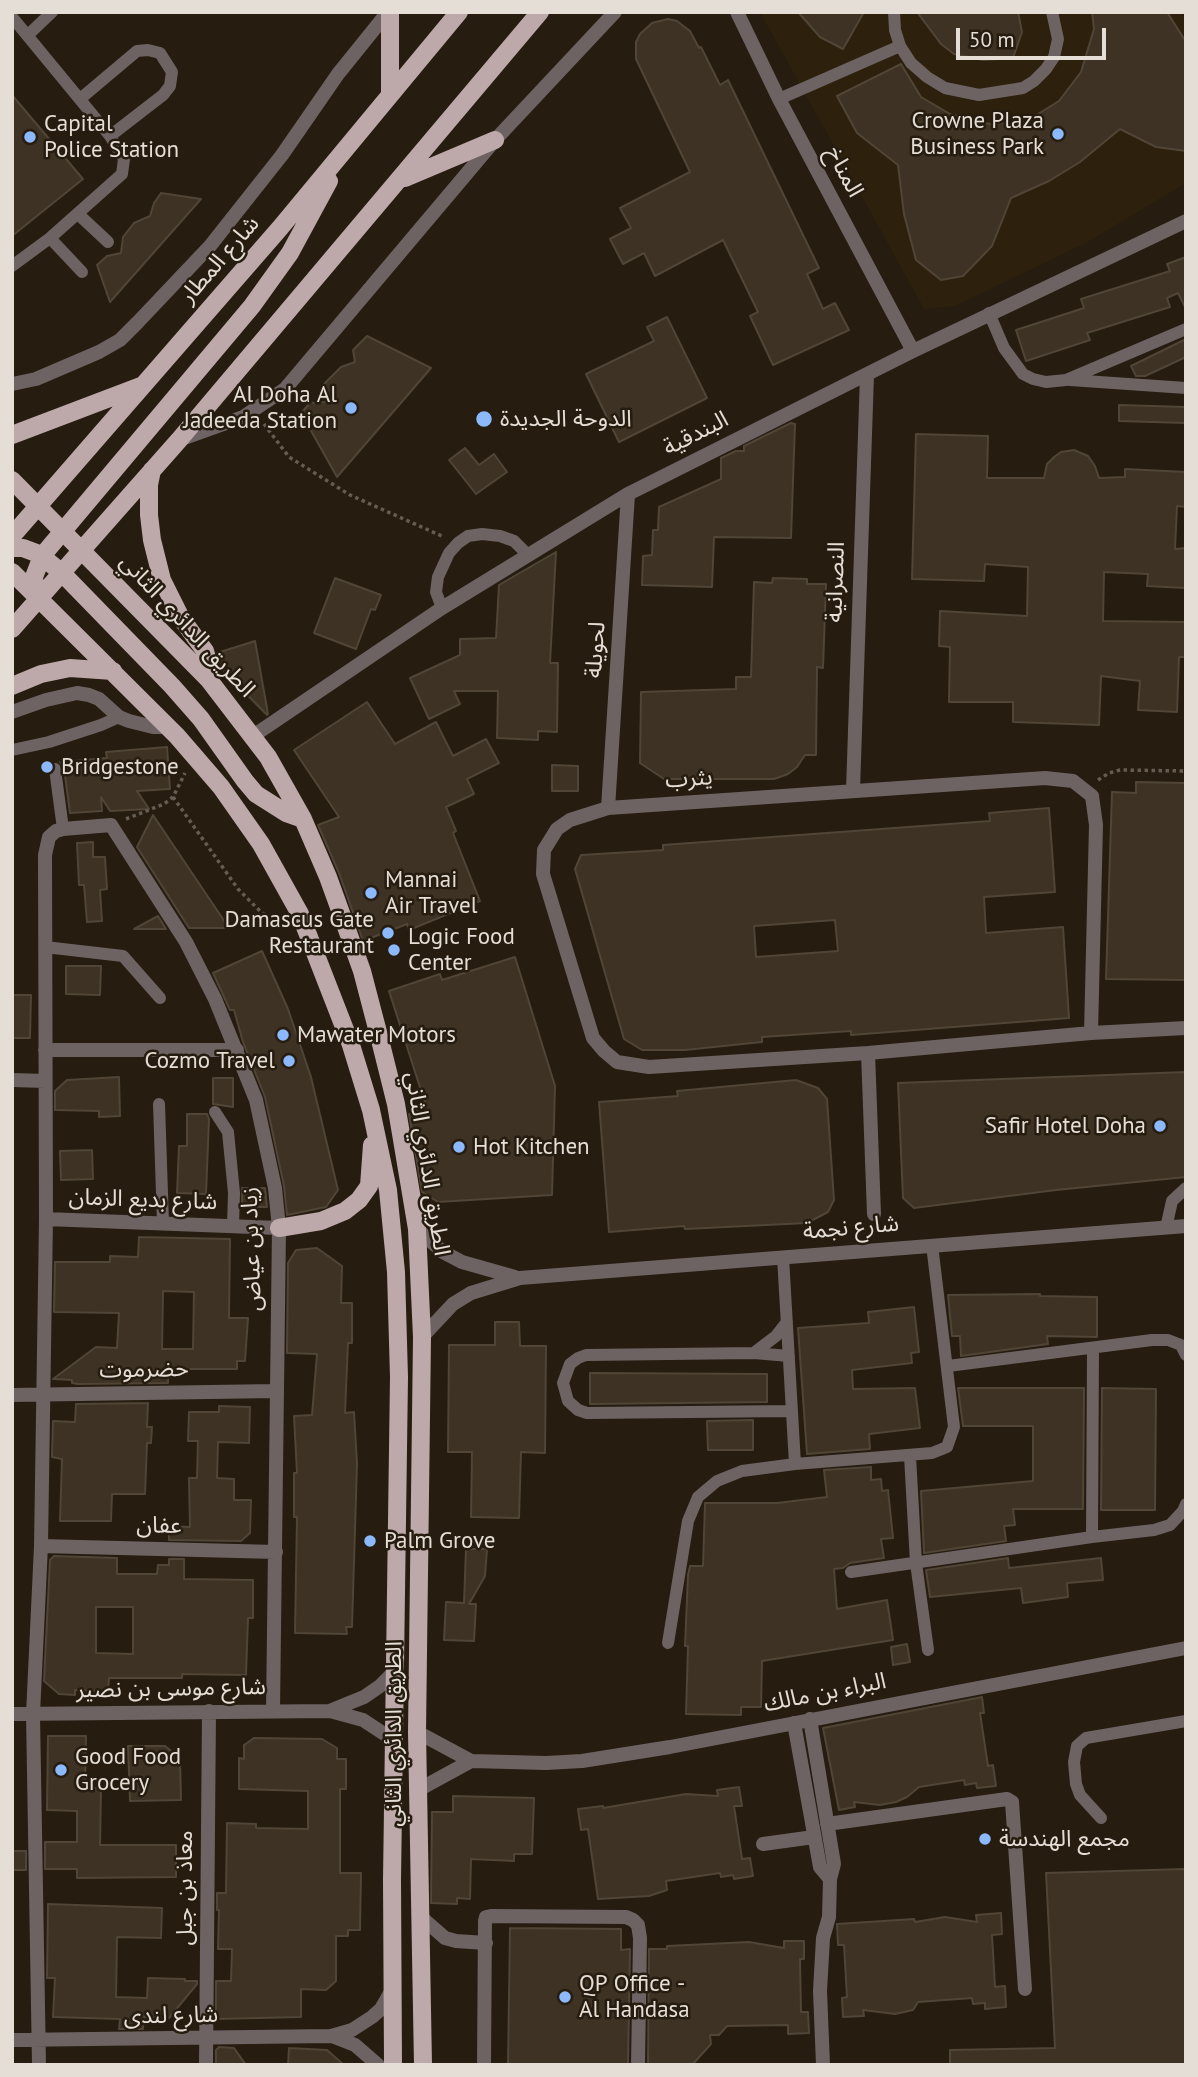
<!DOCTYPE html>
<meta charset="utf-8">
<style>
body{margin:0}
#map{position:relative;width:1198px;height:2077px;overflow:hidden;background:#261c0f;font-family:"PT Sans",sans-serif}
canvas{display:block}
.frame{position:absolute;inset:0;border:14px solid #e5ded6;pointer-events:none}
.scale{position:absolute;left:956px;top:28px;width:150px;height:32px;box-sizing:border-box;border:4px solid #e5ded6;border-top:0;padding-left:9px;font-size:21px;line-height:24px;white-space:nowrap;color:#e5ded6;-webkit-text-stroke:5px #261c0f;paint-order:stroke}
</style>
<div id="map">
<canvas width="1198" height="2077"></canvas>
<div class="frame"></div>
<div class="scale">50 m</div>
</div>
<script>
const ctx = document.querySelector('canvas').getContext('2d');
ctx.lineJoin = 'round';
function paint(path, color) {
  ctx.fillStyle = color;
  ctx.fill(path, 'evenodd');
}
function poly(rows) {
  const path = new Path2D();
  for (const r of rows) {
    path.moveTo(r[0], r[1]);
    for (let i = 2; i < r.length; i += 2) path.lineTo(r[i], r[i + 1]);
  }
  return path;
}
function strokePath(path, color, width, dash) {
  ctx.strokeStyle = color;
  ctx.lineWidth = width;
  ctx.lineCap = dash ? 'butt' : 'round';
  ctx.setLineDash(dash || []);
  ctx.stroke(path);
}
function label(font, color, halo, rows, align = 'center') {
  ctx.font = font + ' "PT Sans","Noto Sans Arabic",sans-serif';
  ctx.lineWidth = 5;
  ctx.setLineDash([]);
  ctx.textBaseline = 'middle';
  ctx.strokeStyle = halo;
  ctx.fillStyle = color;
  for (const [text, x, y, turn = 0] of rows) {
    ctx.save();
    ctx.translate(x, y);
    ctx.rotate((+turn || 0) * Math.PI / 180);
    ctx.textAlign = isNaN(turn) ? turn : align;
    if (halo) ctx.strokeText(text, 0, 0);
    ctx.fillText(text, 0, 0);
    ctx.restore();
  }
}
paint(poly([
 [760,12,1181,12,1186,20,1186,183,1086,243,955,306,924,309]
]), '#2d200c');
const building = poly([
 [798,12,864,12,843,49,820,37,798,12],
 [917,12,1018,12,1022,32,1013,58,983,60,954,54,941,44,917,12],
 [1092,12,1167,12,1186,42,1186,151,1156,147,1120,129,1080,162,1049,181,1011,198,992,246,963,276,941,280,916,260,904,214,898,165,857,133,837,96,901,64,921,97,950,114,990,124,1025,122,1059,101,1081,72,1094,29,1092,12],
 [668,19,677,21,690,31,699,48,701,47,720,85,728,80,819,268,807,274,823,309,835,303,849,330,773,365,750,316,758,312,723,240,655,276,644,253,623,264,610,239,631,228,620,208,690,172,636,59,636,42,640,34,652,23,668,19],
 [12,95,83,179,12,236,12,95],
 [161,193,201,199,110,302,97,265,107,256,121,253,123,237,134,223,150,216,154,203,161,193],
 [1186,257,1186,309,1178,293,1167,298,1170,307,1087,333,1090,340,1026,361,1016,330,1084,308,1081,299,1170,271,1167,264,1186,257],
 [667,317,707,398,619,442,586,374,654,341,647,327,667,317],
 [367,336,431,368,337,477,301,413,310,403,326,402,322,386,341,367,355,362,353,350,367,336],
 [1186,339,1186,357,1145,376,1136,376,1131,366,1186,339],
 [1119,405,1186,407,1186,423,1119,421,1119,405],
 [791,423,795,424,791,538,714,537,712,587,642,585,643,556,652,555,653,530,658,530,659,507,721,479,721,458,736,451,744,451,744,446,791,423],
 [916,434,988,436,987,478,1044,478,1047,464,1054,457,1061,452,1074,450,1088,456,1095,466,1099,478,1125,477,1125,469,1186,472,1186,507,1177,506,1175,549,1186,548,1186,588,1147,586,1148,574,1104,572,1103,621,1186,622,1186,657,1179,657,1177,712,1138,710,1140,681,1101,676,1099,725,1013,722,1013,702,949,702,950,647,939,646,940,611,1027,616,1028,567,985,564,984,581,912,579,916,434],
 [465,448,479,465,494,454,507,472,476,494,449,460,465,448],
 [556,552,550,663,558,663,557,732,538,731,538,740,497,738,498,691,454,691,460,704,429,719,410,678,460,655,460,639,496,638,499,585,556,552],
 [335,578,381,595,375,610,371,609,356,649,314,633,335,578],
 [773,578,807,579,807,584,826,584,823,668,817,667,816,755,805,755,797,767,788,774,774,779,664,779,640,763,641,692,736,689,736,677,751,677,754,582,772,583,773,578],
 [255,641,268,714,267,715,220,667,217,653,255,641],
 [367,702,395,744,436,722,453,756,486,739,499,763,467,779,474,794,446,807,456,831,453,833,480,901,409,930,407,924,363,941,339,873,318,825,339,817,294,750,367,702],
 [167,747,170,789,137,791,149,809,110,811,101,797,102,811,70,813,64,768,60,762,107,758,106,752,167,747],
 [552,765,578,766,578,791,552,791,552,765],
 [1136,782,1186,783,1186,980,1106,979,1112,792,1136,793,1136,782],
 [1049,808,1055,892,984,897,986,933,1063,927,1069,1018,851,1035,851,1031,762,1037,762,1042,685,1050,642,1050,624,1039,575,869,581,855,663,850,663,845,990,821,989,813,1049,808],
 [835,920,838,951,756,957,754,926,835,920],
 [153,815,229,928,189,928,137,847,153,815],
 [93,842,93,857,105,857,107,889,100,890,102,921,87,922,84,885,79,885,77,843,93,842],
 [158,916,166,929,134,929,158,916],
 [262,951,288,1009,311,1077,338,1190,326,1207,287,1215,284,1186,265,1097,243,1042,234,1010,230,1010,213,973,262,951],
 [515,957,555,1086,552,1195,438,1202,422,1192,409,1114,426,1106,389,991,440,974,442,980,515,957],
 [66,966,101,966,100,995,66,994,66,966],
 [12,995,31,995,30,1038,12,1038,12,995],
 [1186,1072,1186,1177,1056,1190,914,1208,903,1198,898,1083,1186,1072],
 [119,1077,120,1116,99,1117,99,1111,55,1110,55,1091,67,1080,119,1077],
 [213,1078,233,1078,233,1107,213,1104,213,1078],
 [796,1080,818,1088,827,1099,834,1200,828,1212,807,1223,685,1229,684,1226,609,1232,599,1102,678,1096,677,1091,796,1080],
 [187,1114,207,1114,209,1119,206,1194,177,1193,179,1146,187,1146,187,1114],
 [92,1150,93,1179,61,1180,60,1151,92,1150],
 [242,1188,265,1188,267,1207,242,1207,242,1188],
 [139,1237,230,1239,229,1318,248,1318,245,1361,237,1361,237,1369,168,1369,168,1383,78,1384,72,1383,72,1380,53,1379,96,1347,117,1348,119,1313,54,1312,55,1262,110,1262,110,1256,138,1257,139,1237],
 [163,1291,194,1292,193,1349,162,1349,163,1291],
 [317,1248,342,1266,341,1303,352,1303,352,1343,348,1343,345,1413,354,1412,357,1464,352,1627,346,1627,347,1634,295,1633,297,1517,294,1517,294,1473,297,1473,294,1416,312,1415,317,1354,287,1353,288,1263,296,1250,317,1248],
 [1040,1294,1040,1296,1097,1297,1097,1337,1047,1336,1048,1344,961,1356,960,1336,952,1336,948,1295,1040,1294],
 [914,1307,919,1352,911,1353,912,1363,852,1370,853,1389,915,1388,920,1428,869,1434,870,1449,807,1454,798,1328,869,1323,868,1312,914,1307],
 [495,1322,519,1322,520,1346,546,1346,545,1453,521,1452,519,1518,471,1517,472,1452,448,1452,449,1345,495,1345,495,1322],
 [590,1373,767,1374,767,1402,590,1404,590,1373],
 [958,1388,1084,1388,1083,1509,1013,1509,1015,1525,1004,1526,1006,1541,924,1553,921,1491,1033,1481,1033,1426,963,1426,958,1388],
 [1102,1388,1156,1389,1155,1510,1101,1510,1102,1388],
 [148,1403,147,1427,152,1427,151,1443,147,1443,145,1494,112,1494,111,1521,60,1521,62,1459,52,1457,53,1421,75,1422,76,1404,148,1403],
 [219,1406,250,1407,249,1443,218,1442,217,1478,234,1479,234,1500,251,1500,250,1533,241,1541,169,1540,169,1526,190,1527,189,1478,197,1478,198,1441,188,1441,189,1412,219,1412,219,1406],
 [753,1420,753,1450,708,1450,707,1421,753,1420],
 [871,1467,871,1480,881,1479,882,1491,888,1490,893,1538,881,1539,884,1558,850,1563,843,1568,834,1569,837,1609,887,1600,893,1640,762,1661,761,1707,741,1707,741,1715,686,1714,688,1646,685,1646,688,1575,690,1566,703,1566,705,1503,777,1503,827,1497,824,1470,871,1467],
 [466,1549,487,1549,485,1576,469,1604,476,1604,474,1641,444,1640,446,1602,464,1603,466,1549],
 [54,1556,117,1558,117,1574,157,1574,158,1565,169,1565,169,1559,184,1559,184,1579,253,1580,253,1618,248,1618,246,1675,182,1674,182,1678,109,1678,108,1691,75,1690,75,1695,59,1694,44,1681,50,1560,54,1556],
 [96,1607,133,1607,133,1654,96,1653,96,1607],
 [1008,1558,1009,1568,1101,1558,1103,1580,1067,1583,1068,1597,1023,1603,1021,1588,930,1597,926,1570,1008,1558],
 [907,1644,910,1662,893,1665,891,1647,907,1644],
 [982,1697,984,1713,980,1713,988,1766,993,1765,996,1786,977,1788,976,1783,965,1785,964,1780,919,1787,907,1797,896,1802,880,1805,854,1802,855,1807,839,1810,823,1728,982,1697],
 [48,1736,86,1736,85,1788,101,1788,100,1845,176,1845,176,1877,77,1878,77,1869,45,1869,45,1842,77,1842,77,1811,47,1810,48,1736],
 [254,1738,322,1739,337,1748,337,1759,346,1759,346,1789,340,1789,340,1873,361,1873,360,1930,348,1930,348,1936,336,1936,336,1981,326,1990,301,1989,301,2017,216,2019,216,1981,231,1981,232,1949,218,1949,219,1910,217,1910,217,1893,226,1893,227,1823,256,1824,256,1828,308,1829,308,1791,239,1789,239,1758,244,1759,244,1745,254,1738],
 [128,1746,165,1746,180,1758,181,1800,130,1801,128,1746],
 [739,1787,742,1806,734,1806,742,1859,750,1858,753,1876,734,1879,733,1875,721,1877,720,1873,666,1881,667,1890,649,1896,598,1899,588,1829,581,1830,578,1809,603,1806,603,1808,686,1794,718,1796,717,1790,739,1787],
 [453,1796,534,1798,532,1854,514,1854,514,1861,471,1859,470,1899,457,1898,457,1904,431,1903,432,1812,453,1812,453,1796],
 [12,1851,26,1851,26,1870,12,1870,12,1851],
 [1186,1869,1186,2065,950,2065,950,2050,1055,2048,1046,1873,1186,1869],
 [48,1904,162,1908,161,1938,117,1937,116,1997,147,1998,148,1978,185,1979,185,1981,197,1981,197,1984,169,2018,144,2017,143,2029,119,2029,120,2019,53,2017,55,1978,47,1978,48,1904],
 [1001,1913,1002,1934,992,1935,995,1987,1005,1986,1006,2007,985,2009,985,2003,973,2004,972,1998,918,2002,913,2010,895,2014,863,2010,864,2016,843,2017,842,1998,847,1997,844,1945,838,1945,837,1924,914,1919,915,1922,945,1917,977,1922,976,1915,1001,1913],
 [510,1928,621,1929,621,1950,630,1949,628,2065,508,2065,510,1928],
 [784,1941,804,1941,804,1959,800,1959,801,2012,808,2012,809,2033,788,2034,788,2025,727,2026,719,2035,710,2035,711,2044,692,2065,648,2065,649,1949,667,1949,667,1946,749,1942,784,1948,784,1941],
 [219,2047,234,2048,246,2065,216,2065,216,2050,219,2047],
 [289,2048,327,2050,344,2065,288,2065,289,2048]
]);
paint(building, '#3d3224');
strokePath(building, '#504536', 2);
strokePath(poly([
 [264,424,289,457,350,495,444,537],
 [1098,780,1109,773,1120,770,1186,771],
 [173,797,238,889,262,913,277,920,284,920],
 [126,819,164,804,173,797,185,773]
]), '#665d52', 3.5, [3.5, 3.5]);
strokePath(poly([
 [894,12,895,30,900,46,911,63,927,77,945,88,979,95,1023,88,1034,81,1046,69,1054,57,1058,39,1052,12],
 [12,17,110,136,163,95,170,86,172,72,160,53,148,50,137,51,80,99],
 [28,35,52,12],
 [779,99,900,46],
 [78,214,108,242],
 [50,238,82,272],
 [12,266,50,238,122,174,124,159,110,136],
 [989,313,1004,348,1023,374,1033,379,1046,382,1066,380,1186,329],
 [1070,380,1186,388],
 [442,608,436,592,438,577,449,553,458,543,468,536,482,534,500,536,514,541,528,555],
 [12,750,49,742,101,725,119,717],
 [55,769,63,829],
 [45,947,123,956,160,998],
 [159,1104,163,1223],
 [215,1112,228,1132,234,1193,233,1226],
 [1166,1228,1172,1201,1186,1188],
 [1093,1348,1092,1537,1154,1530,1170,1525,1183,1511,1186,1504],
 [755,1352,776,1336,787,1322],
 [789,1356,754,1353,586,1355,578,1358,570,1364,563,1383,568,1401,578,1410,587,1413,792,1411],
 [948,1366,1152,1340,1168,1340,1181,1345,1186,1355],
 [910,1456,916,1563,928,1650],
 [795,1464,932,1453,947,1447,954,1427,932,1245],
 [851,1572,1092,1537],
 [668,1643,688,1521,698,1497,717,1481,742,1471,795,1464,783,1257],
 [1101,1818,1080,1795,1076,1784,1074,1762,1077,1746,1086,1738,1186,1721]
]), '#6d6363', 12);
strokePath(poly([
 [737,12,779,99,913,351],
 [12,384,36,379,99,352,120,340,138,322,210,246,282,155,338,74,388,12],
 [179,440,243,417,285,389,495,140,615,12],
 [12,712,46,700,77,693,89,695,99,699,119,717,129,721,153,727,169,727],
 [253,736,442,608,628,494,913,351,1186,221],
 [853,790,867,375],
 [608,808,628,494],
 [1091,1033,1096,825,1092,796,1073,781,1045,778,608,808,570,820,557,829,544,850,543,874,593,1038,604,1051,617,1062,649,1067,868,1053,1091,1033,1186,1028],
 [45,1050,237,1050],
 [868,1053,874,1214],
 [12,1080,45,1081],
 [46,1219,279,1228],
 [417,1229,443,1252,462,1262,515,1277],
 [422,1337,453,1304,471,1293,520,1278,1186,1226],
 [12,1395,276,1391],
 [41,1546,276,1552],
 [332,1710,364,1697,380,1686,394,1672],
 [12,1714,330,1711,363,1720,395,1741],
 [810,1719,834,1864,830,1879,829,1917,823,1938,820,1991,823,2065],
 [794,1723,820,1867,830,1879],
 [417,1732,471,1761,546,1763,582,1761,670,1747,1186,1648],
 [418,1790,471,1761],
 [827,1824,1007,1799,1012,1802,1025,1989],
 [763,1844,814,1837],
 [421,1917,445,1938,456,1941,486,1943],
 [332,2036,355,2045,378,2065],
 [12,2040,331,2036,352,2030,372,2017,381,2009,393,1988],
 [39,2065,33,1714,41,1546,46,1219,45,855,49,837,56,831,63,829,111,825,186,942,215,999,256,1100,275,1188,279,1228,273,1711],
 [206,2065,209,1711],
 [484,2065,485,1921,486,1917,491,1916,626,1917,633,1920,638,1925,640,1938,638,2065]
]), '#6d6363', 14);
strokePath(poly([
 [390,12,390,93],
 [405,178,495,140],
 [12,435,141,386],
 [152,470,149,485,149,515,152,540,162,580,181,618,205,651,209,665,209,680],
 [12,480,209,680,268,757,303,819,328,877,362,971,379,1036,396,1104,417,1229,422,1337,417,1732,423,2065],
 [12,536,280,228,459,12],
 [12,548,23,548,39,554,62,573,172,686,201,719,245,781,256,794,286,813,303,819],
 [12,572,177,736,221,787,261,844,300,914,351,1045,371,1110,388,1190,396,1272,399,1377,392,1879,393,2065],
 [40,598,35,590,34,577,42,556,252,306,290,253,329,181],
 [12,629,179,440,540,12],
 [12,686,41,674,70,668,113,671],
 [279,1228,321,1221,345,1211,359,1200,369,1186,372,1145]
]), '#bda9a9', 18);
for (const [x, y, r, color] of [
 [1058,134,7,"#8cb9fc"],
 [30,137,7,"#8cb9fc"],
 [351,408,7,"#8cb9fc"],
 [484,419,9,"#8cb9fc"],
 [47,767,7,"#8cb9fc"],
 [371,893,7,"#8cb9fc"],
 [388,933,7,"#8cb9fc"],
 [394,950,7,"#8cb9fc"],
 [283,1035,7,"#8cb9fc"],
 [289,1061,7,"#8cb9fc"],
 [1160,1126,7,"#8cb9fc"],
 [459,1147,7,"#8cb9fc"],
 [370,1541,7,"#8cb9fc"],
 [61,1770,7,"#8cb9fc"],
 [985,1839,7,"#8cb9fc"],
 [565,1997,7,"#8cb9fc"]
]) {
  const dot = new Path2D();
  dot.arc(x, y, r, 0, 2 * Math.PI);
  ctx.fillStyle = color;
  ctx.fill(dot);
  strokePath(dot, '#261c0f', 2.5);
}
label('23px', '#e5ded6', '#261c0f', [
 ["Crowne Plaza",1044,121,"right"],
 ["Business Park",1044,147,"right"],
 ["Capital",44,124],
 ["Police Station",44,150],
 ["Al Doha Al",337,395,"right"],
 ["Jadeeda Station",337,421,"right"],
 ["الدوحة الجديدة",500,419],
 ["Bridgestone",61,767],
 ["Mannai",385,880],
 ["Air Travel",385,906],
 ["Damascus Gate",374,920,"right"],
 ["Restaurant",374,946,"right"],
 ["Logic Food",408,937],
 ["Center",408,963],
 ["Mawater Motors",297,1035],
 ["Cozmo Travel",275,1061,"right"],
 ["Safir Hotel Doha",1146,1126,"right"],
 ["Hot Kitchen",473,1147],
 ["Palm Grove",384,1541],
 ["Good Food",75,1757],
 ["Grocery",75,1783],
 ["مجمع الهندسة",999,1839],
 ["QP Office -",579,1984],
 ["Al Handasa",579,2010]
], 'left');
label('23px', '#e5ded6', '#261c0f', [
 ["المناخ",844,172,62],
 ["شارع المطار",220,260,-49],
 ["البندقية",696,434,-27],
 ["النصرانية",836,582,-88],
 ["الطريق الدائري الثاني",187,626,47],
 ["لحويلة",596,650,-86],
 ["يثرب",689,779,-4],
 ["الطريق الدائري الثاني",427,1164,81],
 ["شارع بديع الزمان",143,1200,2],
 ["شارع نجمة",851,1228,-5],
 ["زياد بن عياض",252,1249,-92],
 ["حضرموت",144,1370,-1],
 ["عفان",159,1526,1],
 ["شارع موسى بن نصير",171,1689,-1],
 ["البراء بن مالك",825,1693,-11],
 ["الطريق الدائري الثاني",394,1734,-90],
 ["معاذ بن جبل",185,1888,-90],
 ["شارع لندى",171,2016,-1]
]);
</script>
